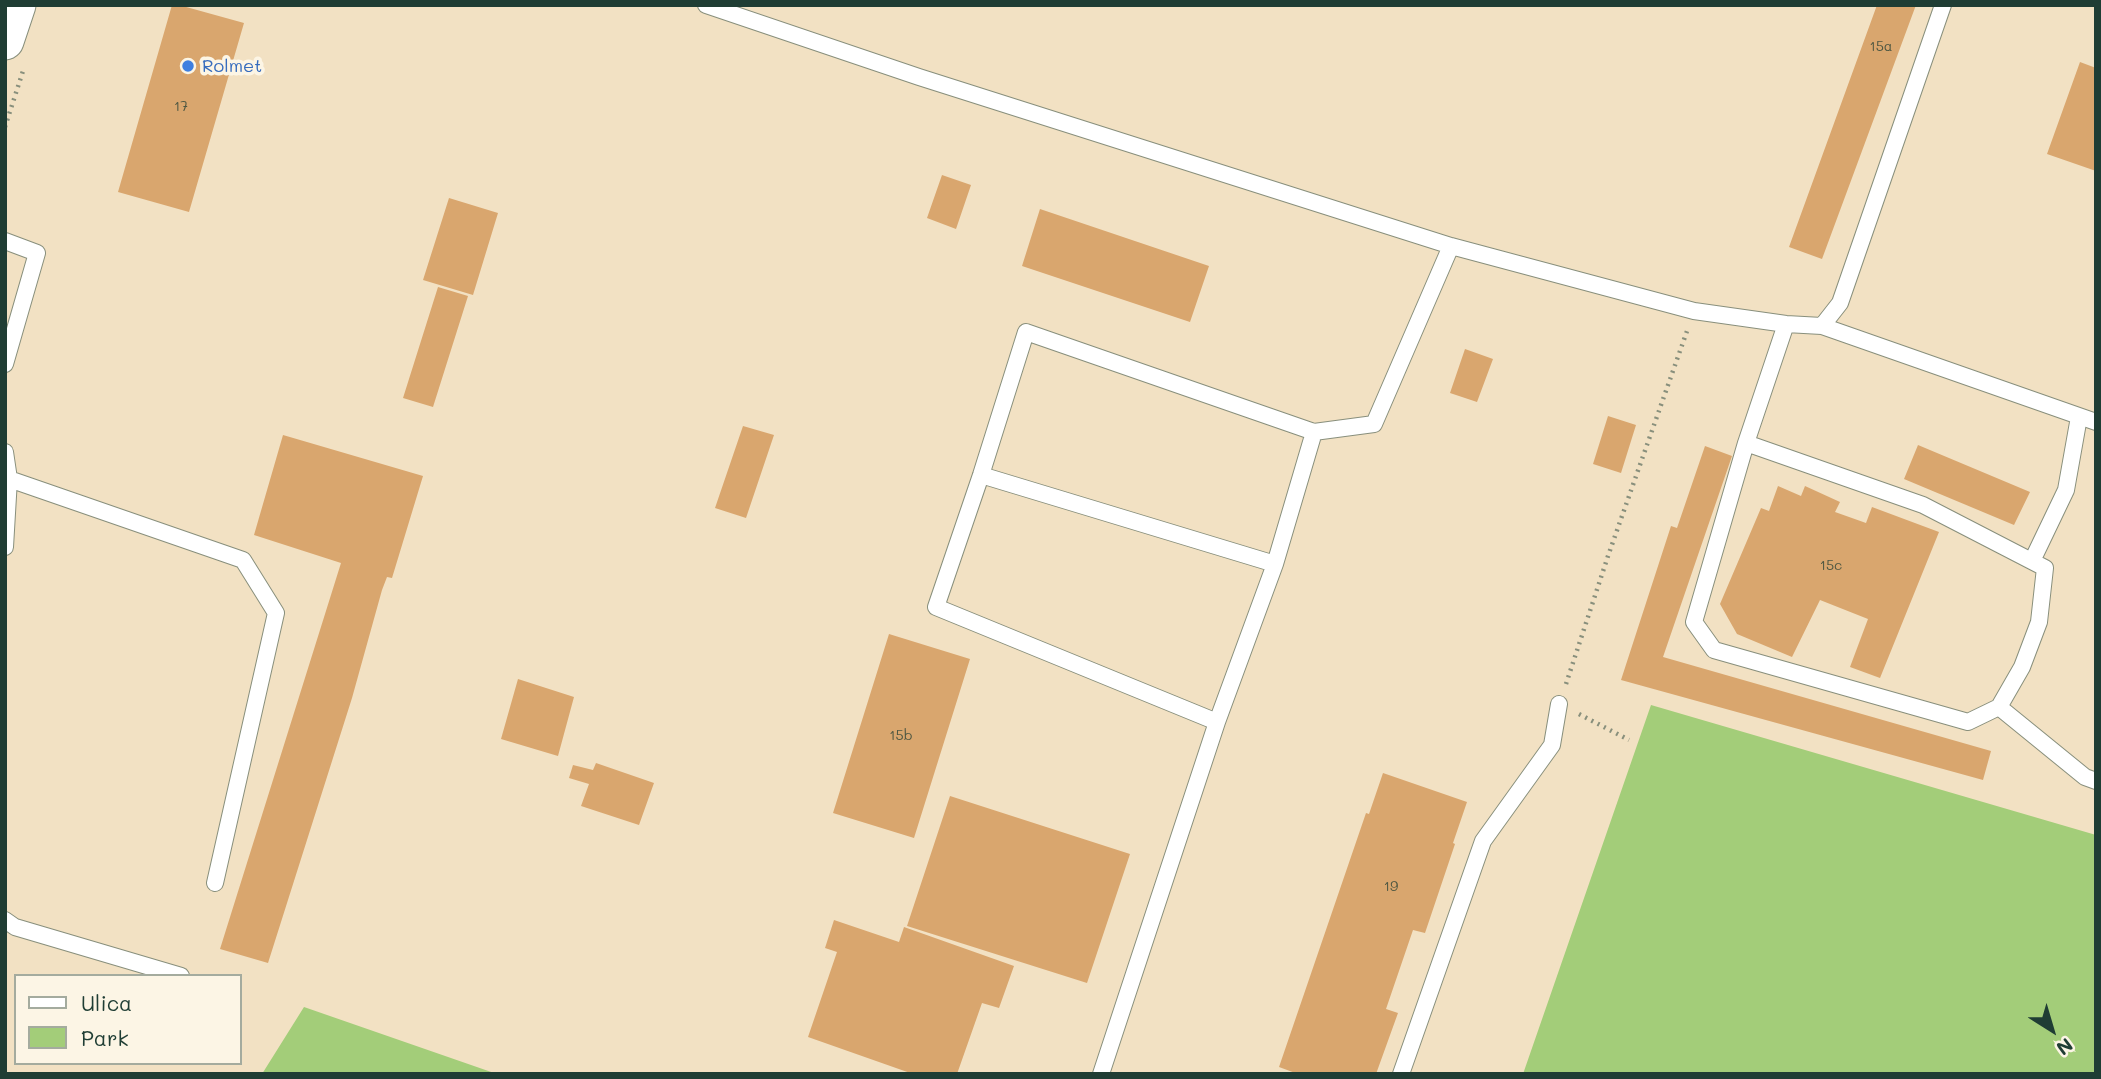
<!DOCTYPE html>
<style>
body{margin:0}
#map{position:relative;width:2101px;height:1079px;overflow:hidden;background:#f2e1c3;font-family:Mali,sans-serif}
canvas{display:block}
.frame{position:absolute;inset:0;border:7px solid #1f3d34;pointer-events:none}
.legend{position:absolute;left:14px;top:974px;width:228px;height:91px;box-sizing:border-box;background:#fcf5e5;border:2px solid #a4ab9e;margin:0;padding:9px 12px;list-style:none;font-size:21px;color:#1f3d34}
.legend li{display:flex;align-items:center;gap:14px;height:35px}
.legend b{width:35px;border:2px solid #a4ab9e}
.north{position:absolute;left:2017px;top:995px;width:70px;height:70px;-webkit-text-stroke:5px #fcf5e5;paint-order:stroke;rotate:143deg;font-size:19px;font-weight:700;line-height:28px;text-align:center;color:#1f3d34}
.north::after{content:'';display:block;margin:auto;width:24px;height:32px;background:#1f3d34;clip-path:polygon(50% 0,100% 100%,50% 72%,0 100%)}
</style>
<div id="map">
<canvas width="2101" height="1079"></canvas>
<div class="frame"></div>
<ul class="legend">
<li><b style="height:9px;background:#fff"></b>Ulica</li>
<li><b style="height:19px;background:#a3cd79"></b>Park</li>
</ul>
<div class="north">N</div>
</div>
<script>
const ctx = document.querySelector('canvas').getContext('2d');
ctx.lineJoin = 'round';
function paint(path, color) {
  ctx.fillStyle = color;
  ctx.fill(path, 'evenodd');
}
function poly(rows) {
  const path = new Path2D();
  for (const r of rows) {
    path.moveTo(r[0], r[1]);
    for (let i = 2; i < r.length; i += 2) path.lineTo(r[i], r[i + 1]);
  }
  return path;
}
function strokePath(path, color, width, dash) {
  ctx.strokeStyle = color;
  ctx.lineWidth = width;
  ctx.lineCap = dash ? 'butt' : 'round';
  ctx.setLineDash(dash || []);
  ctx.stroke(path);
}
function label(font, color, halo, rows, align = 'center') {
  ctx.font = font + ' Mali,sans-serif';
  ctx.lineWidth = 7;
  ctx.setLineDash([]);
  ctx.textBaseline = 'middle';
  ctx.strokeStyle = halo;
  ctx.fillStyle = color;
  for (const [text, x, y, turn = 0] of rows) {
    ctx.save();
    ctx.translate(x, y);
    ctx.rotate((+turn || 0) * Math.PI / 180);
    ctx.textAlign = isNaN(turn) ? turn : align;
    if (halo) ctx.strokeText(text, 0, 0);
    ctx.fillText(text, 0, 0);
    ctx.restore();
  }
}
paint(poly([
 [1651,705,2096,835,2096,1074,1523,1074],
 [304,1007,497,1074,262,1074]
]), '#a3cd79');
paint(poly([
 [172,5,179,5,244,23,189,212,118,192],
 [1877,5,1916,5,1822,259,1789,247],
 [2080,62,2096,68,2096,171,2047,154],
 [942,175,971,185,956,229,927,218],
 [449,198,498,213,473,295,423,280],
 [1040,209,1209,266,1190,322,1022,266],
 [438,287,468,296,433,407,403,398],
 [1465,349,1493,359,1477,402,1450,393],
 [1608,416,1636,425,1621,473,1593,464],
 [743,426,774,435,746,518,715,508],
 [283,435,423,476,392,578,387,577,382,590,352,698,268,963,220,949,341,563,254,535],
 [1918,445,2030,492,2014,525,1904,479],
 [1705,446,1732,456,1663,657,1991,751,1983,780,1621,680,1671,526,1677,528],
 [1778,486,1801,496,1805,486,1840,502,1835,512,1866,523,1872,507,1939,532,1880,678,1850,667,1868,619,1820,600,1792,657,1737,634,1720,604,1761,508,1769,511],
 [889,634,970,659,914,838,833,813],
 [518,679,574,697,558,756,501,739],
 [596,763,654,783,639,825,581,806,589,784,569,778,573,765,593,770],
 [1383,773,1467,802,1453,843,1455,844,1425,933,1413,930,1386,1009,1398,1013,1376,1074,1298,1074,1279,1067,1366,813,1369,814],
 [950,796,1130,854,1087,983,907,926],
 [834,920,899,942,904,927,1014,966,999,1008,982,1003,957,1074,913,1074,808,1037,837,952,825,948]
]), '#d9a66e');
const service = poly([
 [706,5,919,77,1451,246,1694,311,1786,324,1822,326,2096,422],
 [5,241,37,253,5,364],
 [1822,326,1840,303,1943,5],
 [1314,432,1275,564,1217,722,936,607,981,475,1026,332,1314,432,1374,424,1451,246],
 [1746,443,1923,505,2045,568,2039,622,2022,667,1999,707,1968,722,1714,650,1694,622,1746,443,1786,324],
 [5,452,9,479,243,560,276,613,215,883],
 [981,475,1275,564],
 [5,547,9,479],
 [2032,561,2066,490,2079,417],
 [1999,707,2085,777,2096,781],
 [5,920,15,927,181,976],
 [1101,1074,1217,722],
 [1401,1074,1483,841,1552,745,1559,704]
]);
const tertiary = poly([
 [5,41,17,5]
]);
strokePath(service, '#888f7c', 18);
strokePath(tertiary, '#888f7c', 39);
strokePath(poly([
 [5,127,23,71],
 [1566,684,1608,556,1687,331],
 [1579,714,1629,740]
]), '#888f7c', 4.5, [2, 5]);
strokePath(service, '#fff', 16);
strokePath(tertiary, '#fff', 37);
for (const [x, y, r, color] of [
 [188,66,7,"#3f7fe0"]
]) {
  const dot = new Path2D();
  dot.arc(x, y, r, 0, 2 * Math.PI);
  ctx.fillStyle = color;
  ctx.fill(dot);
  strokePath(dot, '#fcf5e5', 2.5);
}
label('14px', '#4e5742', null, [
 ["15a",1881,47],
 ["17",181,107],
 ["15c",1831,566],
 ["15b",901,736],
 ["19",1391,887]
]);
label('18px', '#366cbe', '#fcf5e5', [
 ["Rolmet",202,66]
], 'left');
</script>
